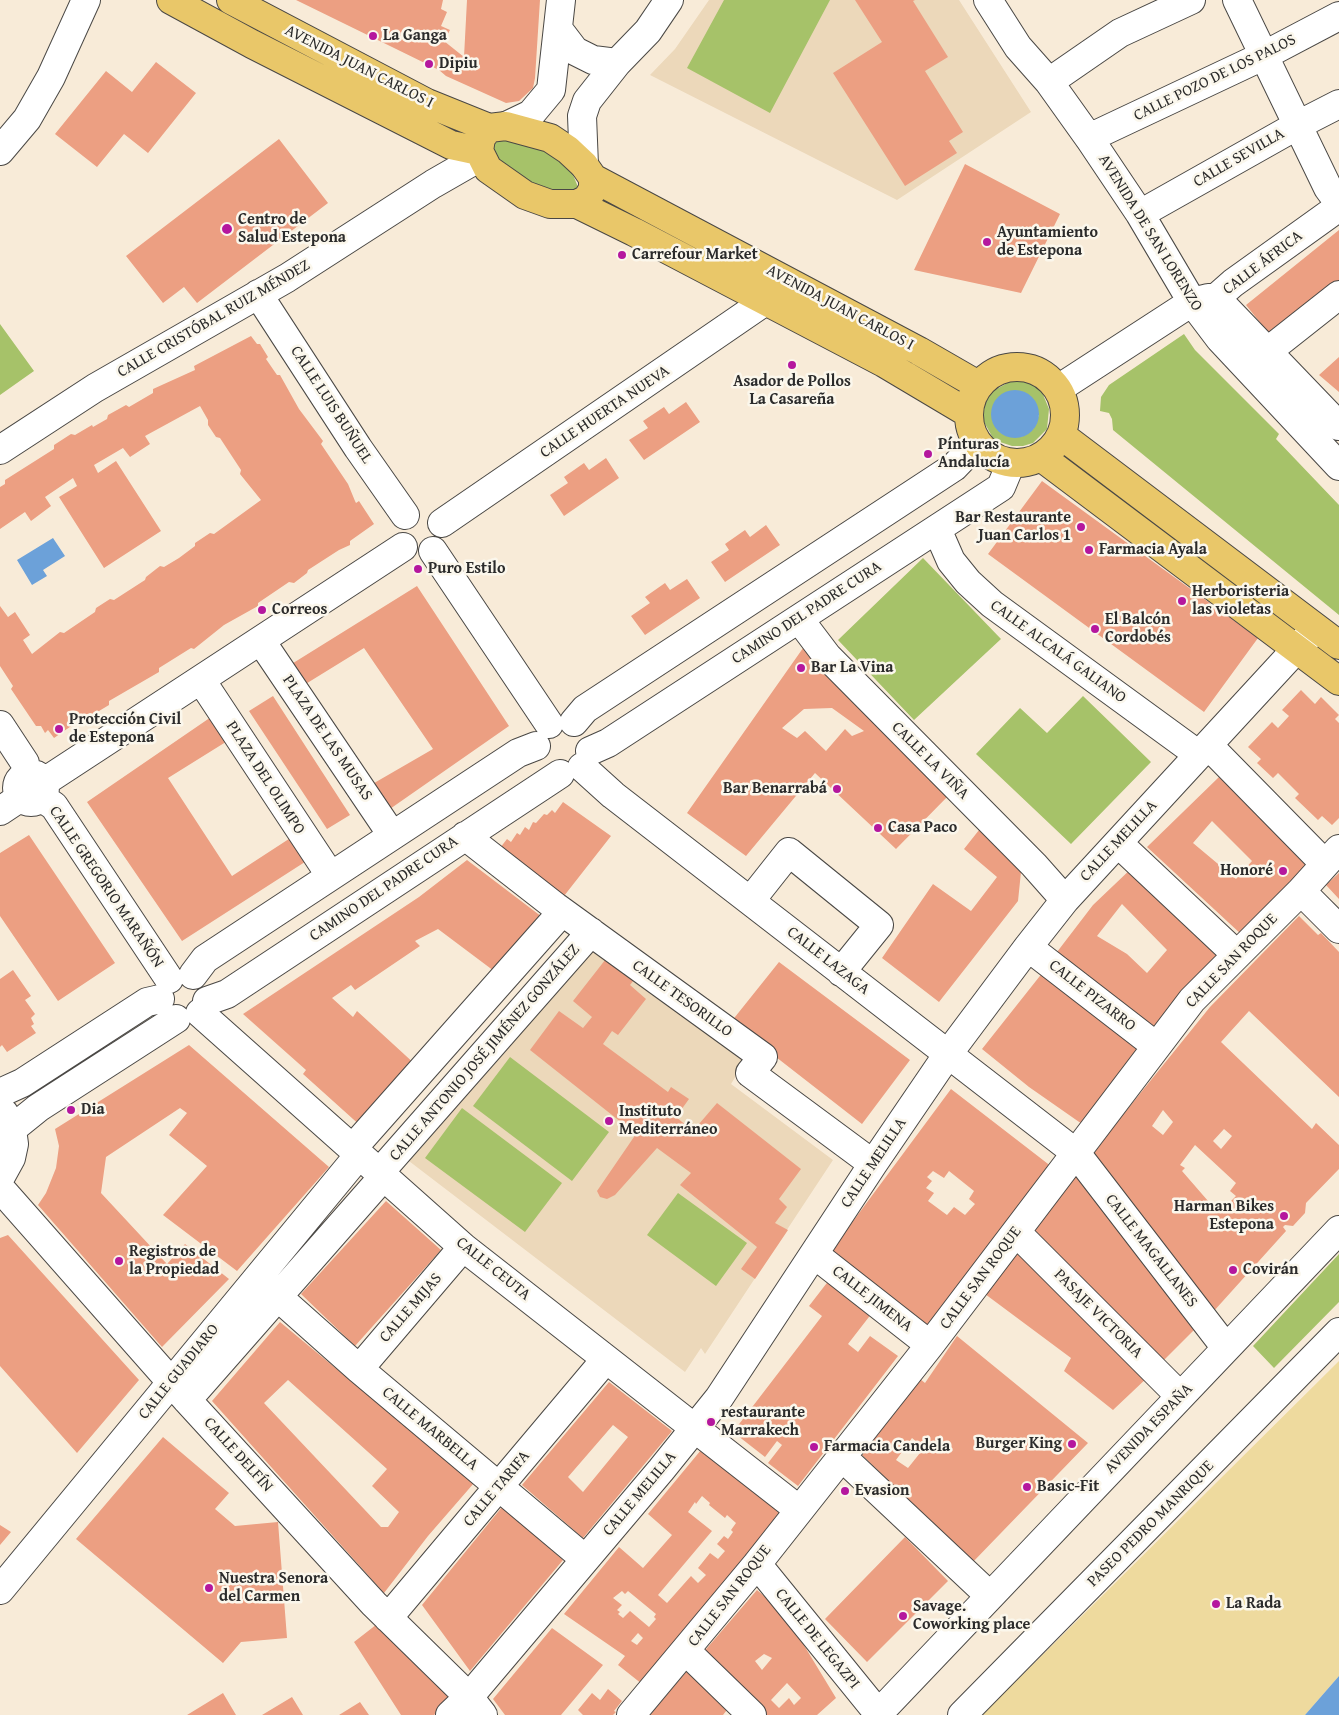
<!DOCTYPE html>
<meta charset="utf-8">
<style>
body{margin:0}
canvas{display:block;background:#f8ebd8}
</style>
<canvas width="1339" height="1715"></canvas>
<script>
const ctx = document.querySelector('canvas').getContext('2d');
ctx.lineJoin = 'round';
function paint(path, color) {
  ctx.fillStyle = color;
  ctx.fill(path, 'evenodd');
}
function poly(rows) {
  const path = new Path2D();
  for (const r of rows) {
    if (r.length === 3) {
      path.moveTo(r[0] + r[2], r[1]);
      path.arc(r[0], r[1], r[2], 0, 2 * Math.PI);
      continue;
    }
    path.moveTo(r[0], r[1]);
    for (let i = 2; i < r.length; i += 2) path.lineTo(r[i], r[i + 1]);
  }
  return path;
}
function strokePath(path, color, width, dash) {
  ctx.strokeStyle = color;
  ctx.lineWidth = width;
  ctx.lineCap = dash ? 'butt' : 'round';
  ctx.setLineDash(dash || []);
  ctx.stroke(path);
}
function label(font, color, halo, rows, align = 'center') {
  ctx.font = font + ' "Gentium Book Plus",serif';
  ctx.lineWidth = 5;
  ctx.setLineDash([]);
  ctx.textBaseline = 'middle';
  ctx.strokeStyle = halo;
  ctx.fillStyle = color;
  for (const [text, x, y, turn = 0] of rows) {
    ctx.save();
    ctx.translate(x, y);
    ctx.rotate((+turn || 0) * Math.PI / 180);
    ctx.textAlign = isNaN(turn) ? turn : align;
    if (halo) ctx.strokeText(text, 0, 0);
    ctx.fillText(text, 0, 0);
    ctx.restore();
  }
}
paint(poly([
 [709,0,959,0,1031,112,897,200,650,75,675,49],
 [591,942,747,1058,731,1084,833,1160,705,1354,701,1348,685,1372,405,1158]
]), '#ecd8ba');
paint(poly([
 [724,0,830,0,770,113,687,68],
 [510,138,542,147,569,165,578,187,570,193,554,191,528,181,497,160,491,146,495,139],
 [0,324,34,371,0,395],
 [1184,334,1195,350,1279,434,1276,439,1339,505,1339,615,1113,430,1112,419,1109,413,1100,411,1101,397,1109,385],
 [1011,381,1024,381,1033,385,1042,392,1049,409,1047,429,1033,443,1023,446,1012,446,994,440,984,422,983,411,986,401,993,391],
 [998,398,1039,415,1033,429,1021,437,1007,436,1001,433,992,420,992,412],
 [1113,491,1296,629,1292,633,1113,496],
 [923,558,1001,639,914,720,838,640],
 [1083,696,1151,762,1071,844,976,754,1020,708,1047,733],
 [510,1057,609,1132,572,1181,473,1106],
 [462,1108,562,1183,525,1232,425,1158],
 [678,1193,747,1243,716,1286,647,1235],
 [1339,1254,1339,1302,1274,1368,1253,1346]
]), '#a6c269');
paint(poly([
 [1339,1361,1339,1676,1305,1715,982,1715]
]), '#eeda9e');
paint(poly([
 [1015,414,24],
 [53,538,65,556,43,570,47,576,32,585,17,560],
 [1339,1676,1339,1715,1305,1715]
]), '#6ca1d9');
paint(poly([
 [296,0,443,0,441,9,447,12,441,26,450,30,444,41,464,57,467,0,540,0,535,78,533,88,519,101,506,103,446,76,439,70],
 [855,0,915,0,913,1,948,57,925,71,963,132,949,141,957,153,905,186,833,73,882,42],
 [156,62,196,93,148,153,124,134,97,167,55,134,106,71,132,92],
 [279,139,328,203,197,303,184,287,163,303,126,256],
 [965,164,1060,214,1021,293,914,270],
 [1339,230,1339,288,1274,340,1246,305],
 [251,336,257,344,260,344,268,357,266,359,277,375,280,375,299,409,323,441,321,444,348,484,355,501,356,503,359,501,374,524,350,541,350,545,339,550,308,570,307,573,294,583,289,582,258,603,258,606,224,625,194,649,191,648,159,668,159,672,109,701,109,705,94,714,90,713,54,738,48,730,45,733,41,726,36,726,11,689,13,686,0,666,0,606,8,617,15,612,30,635,23,640,32,654,60,632,64,633,95,612,96,608,110,599,114,600,145,580,146,577,160,566,164,567,179,558,195,546,195,543,210,533,214,534,261,500,240,474,241,470,220,438,216,437,208,425,208,420,200,406,145,436,150,444,130,457,123,448,94,465,98,473,116,461,161,531,104,568,59,497,77,486,73,478,45,497,51,506,31,521,25,512,0,529,0,487,5,484,5,480,54,449,54,445,71,434,75,435,92,425,93,427,107,419,108,415,126,405,129,407,153,393,153,389,195,370,194,366],
 [1339,357,1339,392,1319,375],
 [686,402,700,422,644,460,629,440,648,428,643,421,664,407,669,414],
 [606,458,619,478,564,516,550,495,568,483,564,477,584,463,589,470],
 [1042,481,1258,638,1204,712,988,554],
 [766,525,780,545,725,582,711,562,729,550,725,544,745,530,750,537],
 [687,579,700,598,645,635,631,616,650,603,645,597,665,583,670,590],
 [417,586,509,726,387,811,369,786,433,749,364,648,304,685,290,665],
 [808,641,950,794,896,849,815,773,746,856,687,813],
 [832,708,864,731,852,736,845,729,826,751,805,731,797,738,782,728,804,709],
 [1301,690,1315,704,1321,697,1339,715,1335,719,1339,723,1339,818,1332,825,1322,816,1318,820,1295,798,1299,794,1278,773,1273,778,1257,763,1261,759,1248,747,1272,722,1278,728,1289,716,1282,710],
 [273,696,350,815,327,829,249,711],
 [214,715,229,740,168,778,232,876,295,835,308,860,182,941,87,802],
 [1219,777,1311,865,1242,935,1147,847],
 [1212,821,1252,861,1236,879,1193,843],
 [563,802,611,836,564,896,500,848,507,839,511,842,517,833,520,835,525,827,529,830,533,822,536,823,544,814,547,815,552,810,555,813],
 [983,825,1018,862,1021,872,1018,901,939,1002,882,958,933,884,971,911,997,877,964,849],
 [29,835,115,963,58,1001,0,916,0,853],
 [467,860,546,920,498,974,438,929,415,941,420,946,355,990,351,985,332,998,353,1017,357,1011,417,1066,363,1128,303,1074,306,1070,243,1014,419,897],
 [1135,865,1226,950,1156,1029,1057,952,1093,905],
 [1122,904,1167,950,1147,973,1127,954,1097,936],
 [1339,873,1339,899,1326,885],
 [1299,916,1318,935,1321,933,1339,952,1339,1097,1249,1011,1221,1042,1312,1129,1316,1123,1339,1145,1339,1169,1306,1203,1305,1213,1293,1226,1285,1225,1283,1227,1286,1231,1213,1312,1092,1156,1113,1127,1108,1124,1121,1108,1126,1111,1210,1007],
 [1163,1110,1173,1122,1163,1135,1152,1126],
 [1224,1129,1232,1136,1221,1149,1213,1141],
 [1195,1145,1236,1183,1230,1191,1236,1196,1224,1208,1217,1206,1215,1209,1182,1171,1185,1168,1180,1165],
 [609,955,637,976,630,985,646,999,618,1035,612,1031,603,1044,668,1092,671,1087,689,1099,676,1117,693,1131,717,1103,801,1169,779,1199,787,1207,775,1223,788,1230,755,1279,741,1269,757,1247,680,1185,691,1173,657,1148,615,1195,607,1199,600,1197,597,1191,636,1134,530,1050,559,1011,583,1028,592,1017,573,1001],
 [779,962,910,1060,862,1124,731,1022],
 [1047,967,1147,1044,1082,1124,1029,1087,982,1049],
 [13,970,31,996,25,1000,35,1014,31,1018,34,1024,31,1026,36,1033,7,1052,2,1045,0,1047,0,979],
 [189,1045,329,1167,237,1271,163,1215,207,1166,169,1135,187,1113,180,1108,106,1157,101,1193,167,1264,185,1244,229,1279,162,1347,38,1205,46,1193,56,1168,59,1146,55,1129],
 [951,1089,1052,1167,929,1329,828,1255],
 [933,1171,944,1178,949,1171,974,1191,969,1199,975,1204,965,1215,954,1207,947,1215,928,1201,934,1193,926,1188,932,1181,927,1177],
 [1075,1172,1200,1324,1161,1363,1026,1234],
 [386,1201,441,1250,355,1346,301,1294],
 [8,1235,139,1380,77,1453,0,1366,0,1238],
 [1024,1251,1149,1376,1113,1410,1064,1371,1071,1358,985,1294,1013,1253],
 [833,1275,872,1313,848,1344,858,1352,870,1336,898,1356,798,1486,768,1463,782,1445,777,1441,765,1457,733,1432,822,1316,809,1306],
 [280,1322,474,1483,428,1536,384,1593,212,1401],
 [288,1380,387,1469,372,1486,399,1512,388,1527,381,1527,264,1403],
 [957,1336,1088,1443,971,1564,890,1491,894,1486,862,1455,920,1379,925,1383],
 [912,1438,924,1448,908,1468,896,1460],
 [609,1382,672,1431,583,1538,522,1485],
 [613,1425,628,1437,583,1492,568,1477],
 [163,1437,229,1493,215,1509,235,1526,278,1522,287,1638,241,1642,223,1663,76,1539],
 [701,1450,782,1514,642,1684,618,1665,625,1656,564,1614,619,1547,643,1568,672,1535,648,1514],
 [702,1496,710,1503,709,1505,725,1518,727,1515,736,1523,731,1530,733,1532,728,1539,724,1536,717,1544,725,1551,718,1559,710,1553,698,1568,706,1575,698,1583,691,1576,667,1603,658,1595,712,1531,688,1512,695,1502,696,1504],
 [622,1591,625,1594,628,1591,656,1614,654,1617,656,1619,649,1627,630,1611,623,1618,618,1614,620,1612,617,1610,622,1605,613,1598],
 [638,1633,643,1638,637,1645,631,1641],
 [502,1507,563,1560,470,1671,422,1605],
 [0,1525,11,1532,0,1545],
 [905,1537,948,1581,867,1662,825,1619],
 [757,1590,785,1614,836,1698,817,1715,761,1715,701,1655],
 [764,1654,772,1658,762,1670,755,1661],
 [787,1683,801,1698,794,1705,789,1698,779,1708,771,1700],
 [381,1621,452,1697,434,1715,401,1715,354,1642],
 [552,1628,603,1665,561,1715,505,1715,493,1699],
 [690,1667,730,1706,723,1715,650,1715],
 [608,1689,622,1701,614,1711,616,1712,613,1715,583,1715,578,1710,592,1693,600,1700],
 [223,1693,236,1715,187,1715],
 [292,1697,303,1715,262,1715],
 [360,1702,369,1715,339,1715]
]), '#ec9f82');
const minor = poly([
 [988,0,1018,47,1049,82,1089,138,1140,214,1192,302,1220,339,1339,466],
 [1237,0,1328,188,1339,203],
 [559,30,575,51,593,60,617,63],
 [1049,82,1120,33,1191,0],
 [506,126,531,114,551,90,561,0],
 [1089,138,1263,56,1339,16],
 [0,151,27,119,51,77,86,0],
 [584,165,582,116,587,101,617,63,648,31,669,0],
 [1140,214,1298,125,1339,104],
 [258,294,358,448,405,515],
 [1216,298,1339,426],
 [1216,298,1233,283,1339,207],
 [1268,351,1339,295],
 [1058,389,1192,302,1208,298,1216,298],
 [0,450,95,388,287,278,433,184,480,157],
 [442,523,767,300],
 [937,529,951,561,968,582,992,604,1199,755],
 [433,551,549,724],
 [799,619,827,656,1034,865,1065,900],
 [261,641,392,835],
 [201,680,330,875],
 [574,722,585,709,954,467,977,443],
 [0,725,25,763,26,775],
 [1209,746,1325,864],
 [590,751,608,743,1001,487,1011,463],
 [582,767,613,795,1076,1153,1226,1348],
 [31,788,14],
 [44,782,403,547],
 [42,798,54,806,169,979],
 [0,811,21,797],
 [465,836,556,907,763,1057,750,1073,873,1164],
 [1118,843,1236,954],
 [1301,891,1339,929],
 [751,900,789,852,879,925,841,972],
 [1028,947,1156,1046],
 [193,975,205,959,518,753,536,746],
 [207,1001,227,994,560,774],
 [200,1013,463,1247,798,1509],
 [0,1093,22,1083,147,1002,160,999],
 [12,1129,38,1108,176,1019],
 [352,1149,562,912],
 [379,1173,591,932],
 [0,1178,11,1158,14,1144,12,1129,4,1113],
 [0,1188,187,1400,374,1604,469,1697,483,1715],
 [1016,1232,1180,1396],
 [814,1254,930,1345],
 [278,1297,359,1369,585,1559],
 [359,1369,463,1247],
 [187,1400,383,1177],
 [841,1456,990,1596],
 [757,1564,878,1713],
 [0,1590,359,1155],
 [388,1618,606,1359],
 [686,1651,752,1715],
 [450,1715,469,1697,661,1470,719,1398,873,1164,948,1054,1028,947,1065,900,1313,631],
 [631,1715,757,1564,930,1345,1192,1000,1301,891,1339,849],
 [877,1715,1339,1230],
 [962,1715,1339,1332]
]);
const major = poly([
 [171,0,252,44,451,145,479,151],
 [231,0,427,103,489,128],
 [593,178,919,351,978,385],
 [577,204,587,199,593,189,593,178,584,165,568,150,550,138,506,126,489,128,481,138,479,151,488,169,525,195,550,204,577,204,634,232,884,363,968,413],
 [1017,415,48],
 [1061,435,1339,645],
 [1041,457,1339,681]
]);
strokePath(minor, '#4a4845', 30);
strokePath(major, '#4a4845', 30);
strokePath(minor, '#fff', 28);
strokePath(major, '#e9c769', 28);
for (const [x, y, r, color] of [
 [373,36,5,"#b5179e"],
 [429,64,5,"#b5179e"],
 [227,229,6,"#b5179e"],
 [987,242,5,"#b5179e"],
 [622,255,5,"#b5179e"],
 [792,365,5,"#b5179e"],
 [928,454,5,"#b5179e"],
 [1081,527,5,"#b5179e"],
 [1089,550,5,"#b5179e"],
 [418,569,5,"#b5179e"],
 [1182,601,5,"#b5179e"],
 [262,610,5,"#b5179e"],
 [1095,629,5,"#b5179e"],
 [801,668,5,"#b5179e"],
 [59,729,5,"#b5179e"],
 [837,789,5,"#b5179e"],
 [878,828,5,"#b5179e"],
 [1283,871,5,"#b5179e"],
 [71,1110,5,"#b5179e"],
 [609,1121,5,"#b5179e"],
 [1284,1216,5,"#b5179e"],
 [119,1261,5,"#b5179e"],
 [1233,1270,5,"#b5179e"],
 [711,1422,5,"#b5179e"],
 [1072,1444,5,"#b5179e"],
 [814,1447,5,"#b5179e"],
 [1027,1487,5,"#b5179e"],
 [845,1491,5,"#b5179e"],
 [209,1588,5,"#b5179e"],
 [1216,1604,5,"#b5179e"],
 [903,1616,5,"#b5179e"]
]) {
  const dot = new Path2D();
  dot.arc(x, y, r, 0, 2 * Math.PI);
  ctx.fillStyle = color;
  ctx.fill(dot);
  strokePath(dot, '#fbf7ec', 2);
}
label('bold 16px', '#2b2b2b', '#fbf7ec', [
 ["La Ganga",383,36],
 ["Dipiu",439,64],
 ["Centro de",238,220],
 ["Salud Estepona",238,238],
 ["Ayuntamiento",997,233],
 ["de Estepona",997,251],
 ["Carrefour Market",632,255],
 ["Asador de Pollos",792,382,"center"],
 ["La Casareña",792,400,"center"],
 ["Pínturas",938,445],
 ["Andalucía",938,463],
 ["Bar Restaurante",1071,518,"right"],
 ["Juan Carlos 1",1071,536,"right"],
 ["Farmacia Ayala",1099,550],
 ["Puro Estilo",428,569],
 ["Herboristeria",1192,592],
 ["las violetas",1192,610],
 ["Correos",272,610],
 ["El Balcón",1105,620],
 ["Cordobés",1105,638],
 ["Bar La Vina",811,668],
 ["Protección Civil",69,720],
 ["de Estepona",69,738],
 ["Bar Benarrabá",827,789,"right"],
 ["Casa Paco",888,828],
 ["Honoré",1273,871,"right"],
 ["Dia",81,1110],
 ["Instituto",619,1112],
 ["Mediterráneo",619,1130],
 ["Harman Bikes",1274,1207,"right"],
 ["Estepona",1274,1225,"right"],
 ["Registros de",129,1252],
 ["la Propiedad",129,1270],
 ["Covirán",1243,1270],
 ["restaurante",721,1413],
 ["Marrakech",721,1431],
 ["Burger King",1062,1444,"right"],
 ["Farmacia Candela",824,1447],
 ["Basic-Fit",1037,1487],
 ["Evasion",855,1491],
 ["Nuestra Senora",219,1579],
 ["del Carmen",219,1597],
 ["La Rada",1226,1604],
 ["Savage.",913,1607],
 ["Coworking place",913,1625]
], 'left');
label('16px', '#2b2b2b', '#fbf7ec', [
 ["AVENIDA JUAN CARLOS I",359,67,27],
 ["CALLE POZO DE LOS PALOS",1215,78,-26],
 ["CALLE SEVILLA",1239,158,-30],
 ["AVENIDA DE SAN LORENZO",1150,233,58],
 ["CALLE ÁFRICA",1263,263,-37],
 ["AVENIDA JUAN CARLOS I",840,308,28],
 ["CALLE CRISTÓBAL RUIZ MÉNDEZ",214,319,-30],
 ["CALLE LUIS BUÑUEL",331,405,57],
 ["CALLE HUERTA NUEVA",605,412,-34],
 ["CAMINO DEL PADRE CURA",807,613,-33],
 ["CALLE ALCALÁ GALIANO",1058,652,36],
 ["PLAZA DE LAS MUSAS",327,738,56],
 ["CALLE LA VIÑA",930,761,45],
 ["PLAZA DEL OLIMPO",265,778,57],
 ["CALLE MELILLA",1119,841,-47],
 ["CALLE GREGORIO MARAÑÓN",106,887,56],
 ["CAMINO DEL PADRE CURA",384,889,-34],
 ["CALLE LAZAGA",828,961,38],
 ["CALLE SAN ROQUE",1232,961,-46],
 ["CALLE PIZARRO",1092,996,38],
 ["CALLE TESORILLO",682,999,36],
 ["CALLE ANTONIO JOSÉ JIMÉNEZ GONZÁLEZ",485,1053,-49],
 ["CALLE MELILLA",874,1163,-56],
 ["CALLE MAGALLANES",1151,1251,52],
 ["CALLE CEUTA",493,1269,39],
 ["CALLE SAN ROQUE",981,1278,-53],
 ["CALLE JIMENA",872,1299,38],
 ["CALLE MIJAS",411,1308,-49],
 ["PASAJE VICTORIA",1098,1314,45],
 ["CALLE GUADIARO",179,1372,-51],
 ["CALLE MARBELLA",430,1429,40],
 ["AVENIDA ESPAÑA",1149,1429,-46],
 ["CALLE DELFÍN",238,1455,48],
 ["CALLE TARIFA",497,1489,-50],
 ["CALLE MELILLA",640,1494,-50],
 ["PASEO PEDRO MANRIQUE",1151,1524,-45],
 ["CALLE SAN ROQUE",730,1596,-52],
 ["CALLE DE LEGAZPI",817,1639,51]
]);
</script>
